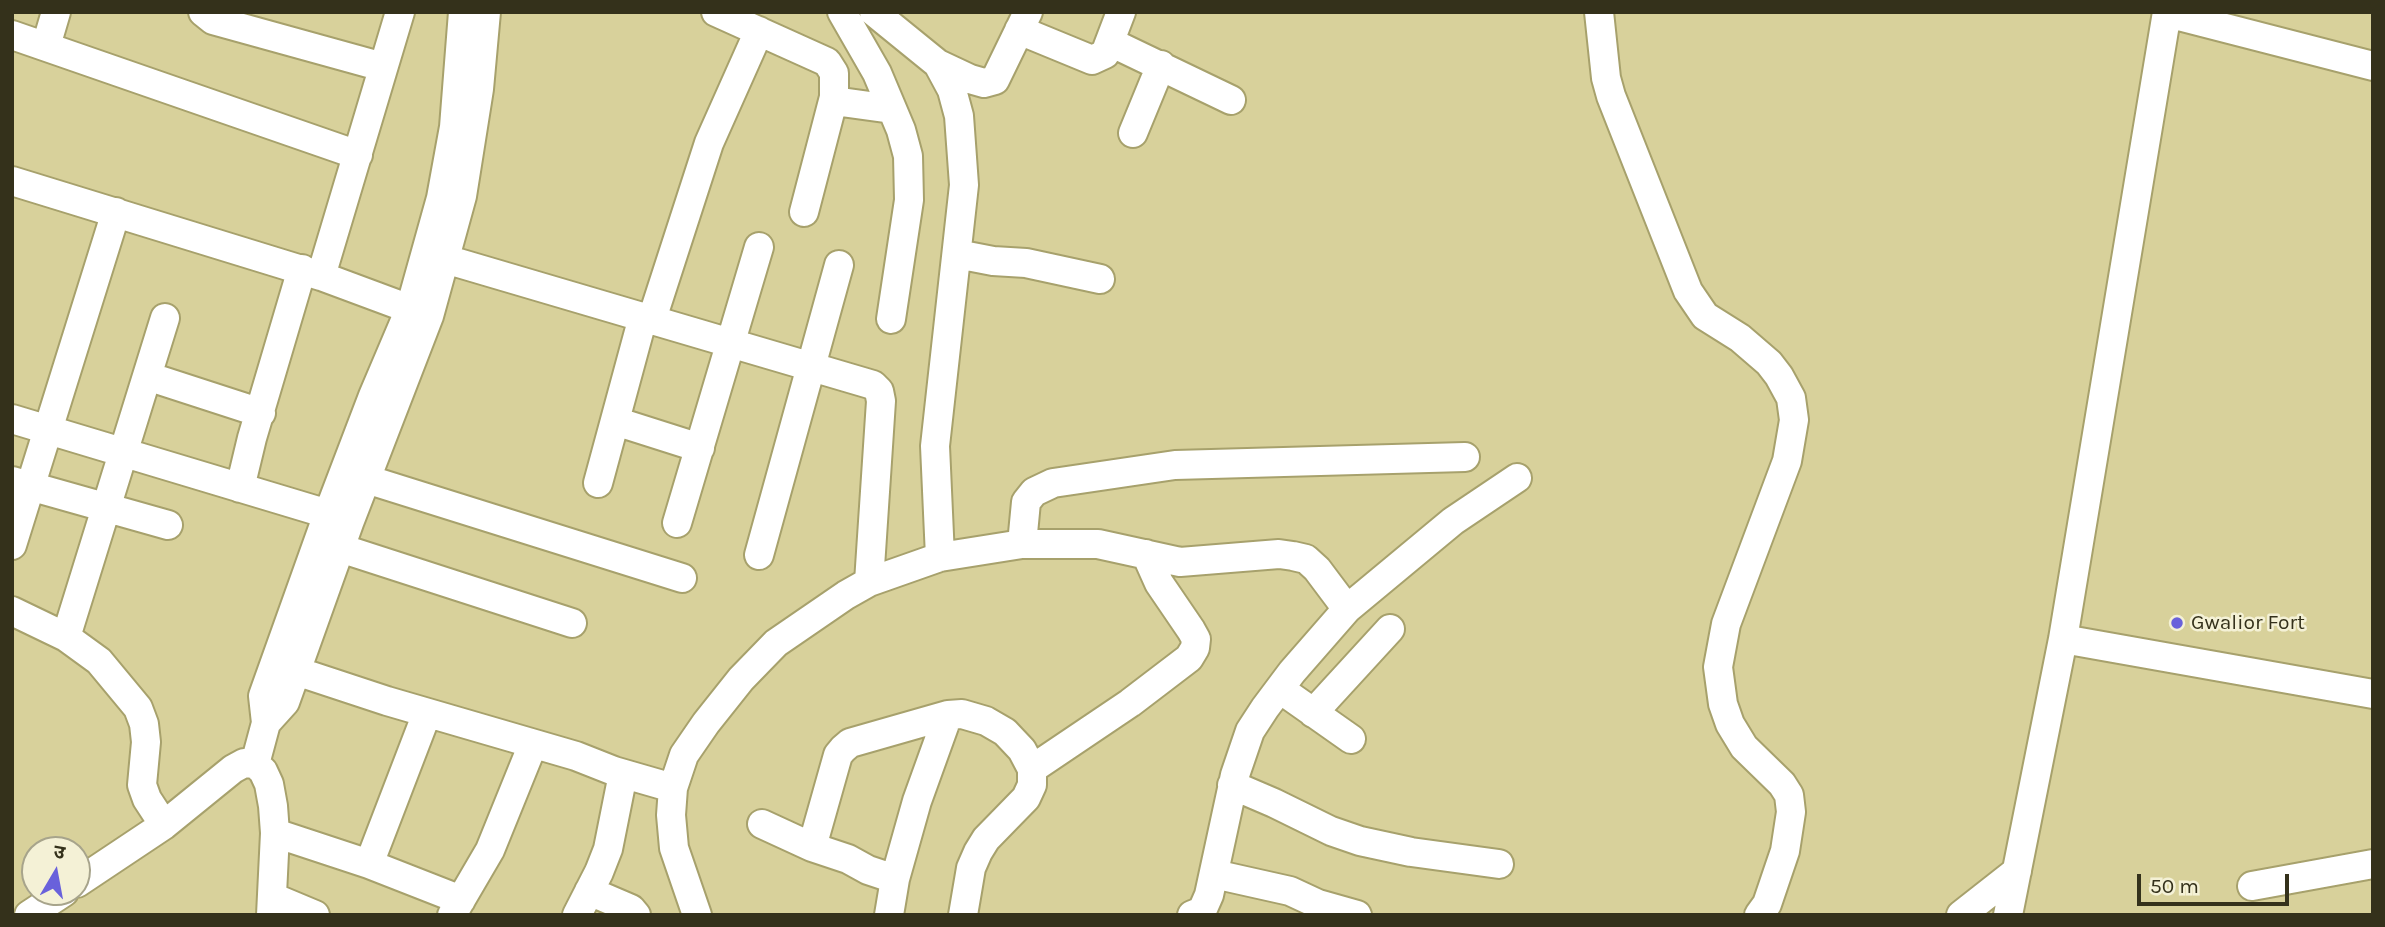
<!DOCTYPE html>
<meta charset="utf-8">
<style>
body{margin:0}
#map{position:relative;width:2385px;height:927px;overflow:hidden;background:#d8d19b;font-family:Karla,"Noto Sans Devanagari",sans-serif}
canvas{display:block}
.frame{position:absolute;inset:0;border:14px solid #34311b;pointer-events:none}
.north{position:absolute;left:21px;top:836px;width:70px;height:70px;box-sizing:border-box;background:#f4f1d6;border:2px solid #a7a48b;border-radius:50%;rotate:10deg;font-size:19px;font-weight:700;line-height:28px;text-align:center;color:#34311b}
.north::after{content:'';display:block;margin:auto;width:24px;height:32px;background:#6961db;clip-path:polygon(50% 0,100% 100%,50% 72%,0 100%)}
.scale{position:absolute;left:2137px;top:874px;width:152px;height:32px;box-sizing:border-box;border:4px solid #34311b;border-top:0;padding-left:9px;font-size:21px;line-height:24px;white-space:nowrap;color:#34311b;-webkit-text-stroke:5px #f4f1d6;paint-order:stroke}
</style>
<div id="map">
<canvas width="2385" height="927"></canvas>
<div class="frame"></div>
<div class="north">उ</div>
<div class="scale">50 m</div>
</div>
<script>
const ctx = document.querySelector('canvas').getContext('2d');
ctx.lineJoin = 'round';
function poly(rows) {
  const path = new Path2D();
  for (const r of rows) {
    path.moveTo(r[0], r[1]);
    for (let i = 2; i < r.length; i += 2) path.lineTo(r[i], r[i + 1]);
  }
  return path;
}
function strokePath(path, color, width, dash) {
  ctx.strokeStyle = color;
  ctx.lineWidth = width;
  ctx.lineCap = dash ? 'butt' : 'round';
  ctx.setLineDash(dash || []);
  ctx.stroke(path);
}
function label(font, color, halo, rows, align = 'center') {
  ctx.font = font + ' Karla,sans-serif';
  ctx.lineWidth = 5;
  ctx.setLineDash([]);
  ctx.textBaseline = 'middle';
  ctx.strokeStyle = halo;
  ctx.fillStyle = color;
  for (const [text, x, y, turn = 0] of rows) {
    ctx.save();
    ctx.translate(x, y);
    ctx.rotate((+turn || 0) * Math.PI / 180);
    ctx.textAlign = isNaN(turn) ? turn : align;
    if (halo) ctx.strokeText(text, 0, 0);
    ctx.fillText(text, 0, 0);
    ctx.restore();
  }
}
const minor = poly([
 [203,12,213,20,383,67],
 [716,12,827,62,834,73,834,97,841,102,892,109],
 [842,12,877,73,901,130,908,156,909,200,891,319],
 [874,12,938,64,952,90,959,116,964,185,935,446,940,557],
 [1599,12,1606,78,1611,96,1688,291,1705,316,1740,338,1769,363,1779,376,1791,398,1794,420,1787,461,1726,624,1718,667,1723,704,1730,724,1744,747,1782,784,1789,795,1791,812,1785,851,1767,904,1759,915],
 [2167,13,2373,66],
 [1019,30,1092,60,1105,54,1121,12],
 [12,35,358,155],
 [1110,42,1231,100],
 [46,46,56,12],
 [938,64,970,79,984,83,995,80,1028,12],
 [1133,133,1161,65],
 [12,181,321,276,426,315],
 [804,212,834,97],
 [957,254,993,261,1026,263,1100,279],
 [445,259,873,385,879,391,881,401,869,582],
 [321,276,400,12],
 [652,319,709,143,759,31],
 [147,376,261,413],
 [12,419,328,514,344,521],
 [615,421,700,448],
 [366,479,682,578],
 [12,481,168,525],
 [598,483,643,317],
 [240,488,252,438,302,269],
 [677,523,759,247],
 [1022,544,1026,502,1034,492,1053,483,1175,465,1465,457],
 [12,545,116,212],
 [340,548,572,623],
 [759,555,839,265],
 [12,611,66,637,99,661,138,708,144,724,146,742,142,785,147,799,164,825],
 [66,637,165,318],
 [2063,639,2373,694],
 [296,671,387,701,576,756,614,771,673,788],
 [1280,689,1351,739],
 [1313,713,1390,629],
 [266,723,285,702,349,523,429,316,462,196,479,89,486,12],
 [255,764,266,723,263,696,328,514,373,396,410,309,441,198,454,127,463,12],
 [1032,769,1130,703,1189,658,1195,648,1196,639,1191,630,1159,583,1146,554],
 [1232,785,1274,803,1331,831,1360,841,1411,852,1499,864],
 [762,824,812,847,848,859,868,870,895,879],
 [275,833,369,864,461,900],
 [812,847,838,755,843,749,850,743,948,715,962,714,986,721,1005,732,1022,750,1032,769,1032,785,1026,798,986,839,978,852,971,868,963,915],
 [369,864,427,713],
 [1214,874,1290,891,1318,904,1357,915],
 [77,883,164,825,233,769,244,763,255,764,263,771,269,784,273,806,275,833,271,915],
 [2252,886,2373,864],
 [589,891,631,909,636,915],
 [272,897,315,915],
 [29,915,64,892],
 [452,915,490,850,533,744],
 [577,915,599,872,608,849,623,774],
 [697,915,674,848,671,815,673,788,684,755,706,723,741,679,776,643,846,595,869,582,940,557,1022,544,1098,544,1180,562,1279,554,1293,556,1306,559,1317,569,1347,609],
 [889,915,895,879,917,801,948,715],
 [1192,915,1202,911,1209,895,1235,775,1250,731,1265,708,1292,672,1347,609,1453,521,1517,478],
 [1961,915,2017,871],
 [2008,915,2063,639,2167,12]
]);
strokePath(minor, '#a7a16c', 32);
strokePath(minor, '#fff', 28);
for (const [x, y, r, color] of [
 [2177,623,7,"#6961db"]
]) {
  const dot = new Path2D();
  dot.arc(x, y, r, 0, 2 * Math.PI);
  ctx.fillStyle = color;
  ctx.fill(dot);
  strokePath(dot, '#f4f1d6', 2.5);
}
label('21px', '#34311b', '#f4f1d6', [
 ["Gwalior Fort",2191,623]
], 'left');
</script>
